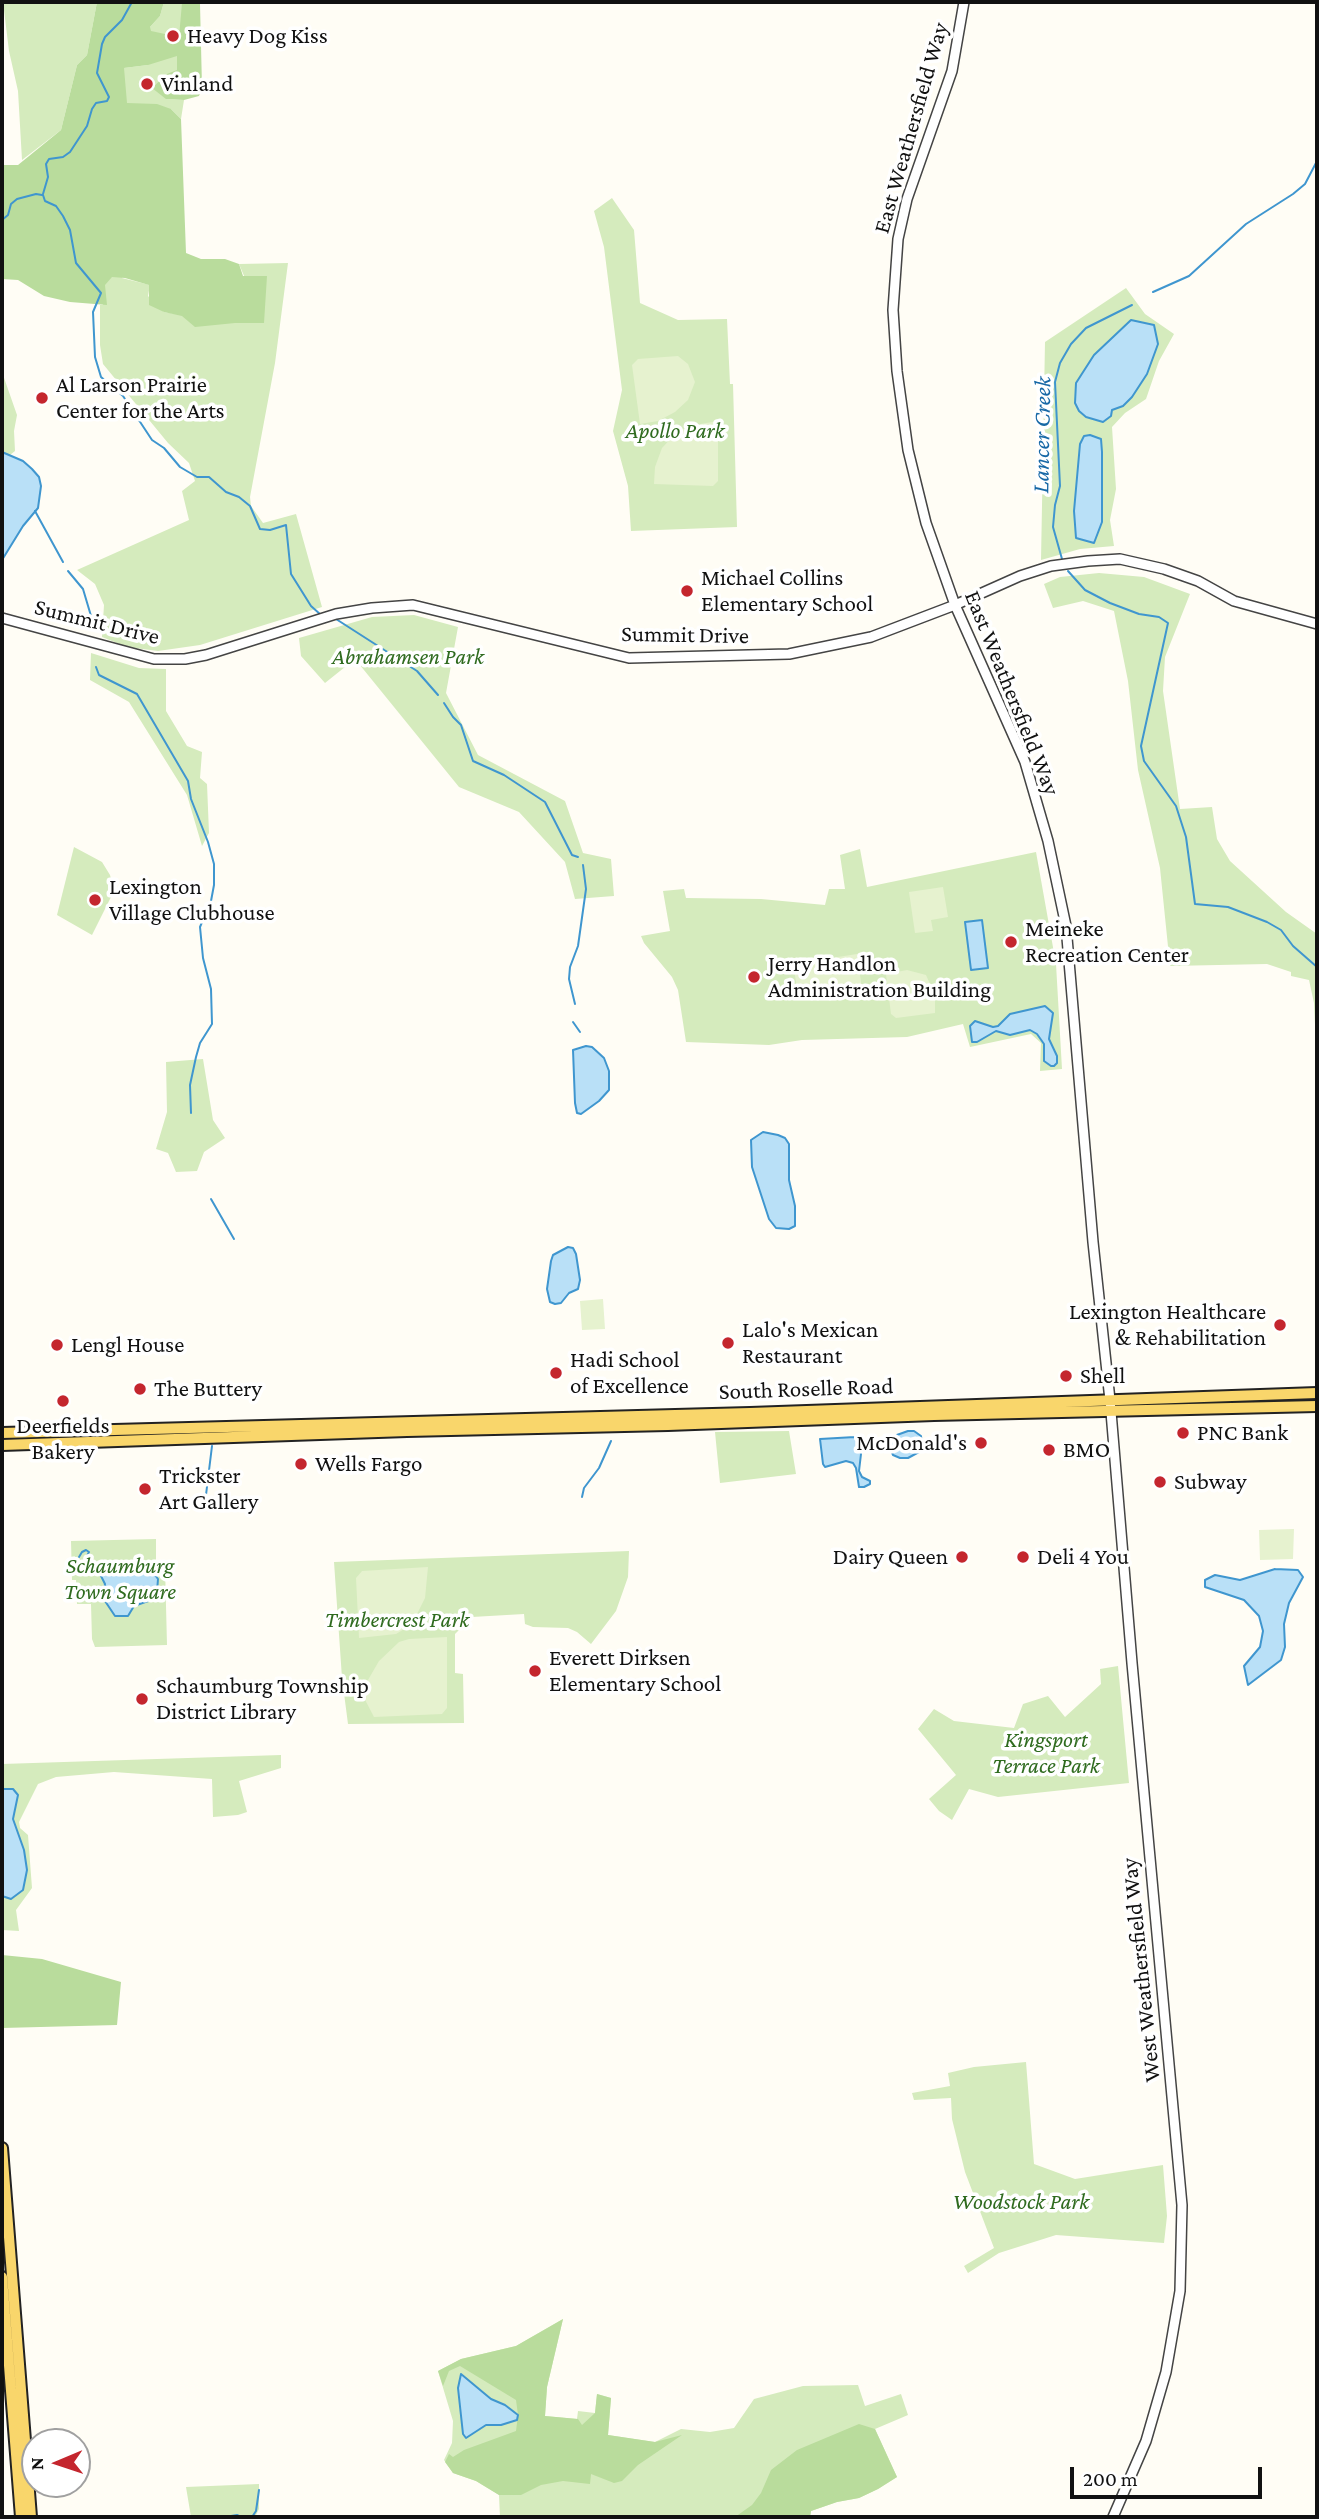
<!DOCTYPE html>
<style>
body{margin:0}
#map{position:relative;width:1319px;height:2519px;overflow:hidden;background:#fffdf5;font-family:"Crimson Pro",serif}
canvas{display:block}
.frame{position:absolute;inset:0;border:4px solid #111;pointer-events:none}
.north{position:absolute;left:21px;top:2428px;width:70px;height:70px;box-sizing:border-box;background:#fff;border:2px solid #a0a0a0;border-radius:50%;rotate:268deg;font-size:19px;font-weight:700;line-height:28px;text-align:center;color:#111}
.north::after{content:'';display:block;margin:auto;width:24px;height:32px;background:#c4262e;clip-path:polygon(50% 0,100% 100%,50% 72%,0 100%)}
.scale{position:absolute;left:1070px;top:2467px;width:192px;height:32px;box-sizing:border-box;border:4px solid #111;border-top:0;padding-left:9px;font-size:21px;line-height:24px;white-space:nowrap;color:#111;-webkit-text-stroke:5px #fff;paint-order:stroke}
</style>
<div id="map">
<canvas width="1319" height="2519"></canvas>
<div class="frame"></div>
<div class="north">N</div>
<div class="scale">200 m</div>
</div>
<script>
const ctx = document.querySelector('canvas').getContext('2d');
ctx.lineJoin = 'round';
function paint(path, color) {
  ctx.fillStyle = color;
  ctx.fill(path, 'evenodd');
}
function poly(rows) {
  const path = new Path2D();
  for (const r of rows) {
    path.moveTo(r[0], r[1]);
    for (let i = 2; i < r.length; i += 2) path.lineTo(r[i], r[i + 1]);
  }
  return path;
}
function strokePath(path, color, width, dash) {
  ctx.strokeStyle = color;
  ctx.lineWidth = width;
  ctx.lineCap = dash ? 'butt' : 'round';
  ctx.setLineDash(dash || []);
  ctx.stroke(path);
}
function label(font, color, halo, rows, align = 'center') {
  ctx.font = font + ' "Crimson Pro",serif';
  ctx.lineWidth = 7;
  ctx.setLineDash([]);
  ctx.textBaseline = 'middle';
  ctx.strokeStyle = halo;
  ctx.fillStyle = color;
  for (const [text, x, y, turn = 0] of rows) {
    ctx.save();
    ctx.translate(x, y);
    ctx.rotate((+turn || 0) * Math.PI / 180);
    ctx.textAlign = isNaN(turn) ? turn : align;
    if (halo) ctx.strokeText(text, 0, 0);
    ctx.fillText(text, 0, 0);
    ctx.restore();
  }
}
paint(poly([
 [3,2,97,2,87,55,77,65,61,130,22,160,18,91,9,51],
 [164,2,186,2,177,56,177,70,166,99,184,100,181,119,171,109,122,278,150,285,148,296,164,312,235,323,264,323,239,264,288,263,275,363,250,497,251,506,263,523,296,514,322,607,200,645,158,651,127,647,102,637,104,605,95,584,77,570,189,520,182,491,195,481,189,463,168,443,103,364,100,345,100,305,103,305,103,284,124,68,148,65,150,27,160,16],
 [612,198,634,230,640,303,678,320,727,319,730,384,733,384,737,527,631,531,628,486,613,431,622,390,604,247,594,211],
 [1126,288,1145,314,1174,334,1159,361,1146,399,1125,413,1112,427,1116,489,1110,520,1114,546,1080,549,1041,560,1045,342],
 [2,372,17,415,14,431,15,451,10,455,2,452],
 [1099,573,1144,577,1190,594,1165,657,1163,691,1180,809,1212,807,1217,839,1230,861,1286,912,1317,934,1317,1068,1314,1003,1309,980,1291,976,1291,972,1267,964,1170,966,1160,868,1138,770,1128,681,1114,611,1083,601,1053,608,1044,584,1060,577],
 [414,615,458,627,446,693,478,755,565,801,583,853,611,859,614,896,575,899,565,862,519,812,459,787,355,659,325,683,301,656,299,638,372,617],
 [91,653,139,668,166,669,166,711,187,746,202,752,200,778,207,784,209,833,202,846,187,795,129,702,90,680],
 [74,847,102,862,110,875,113,886,111,897,92,935,57,915],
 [860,849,867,887,1036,852,1056,964,1062,1069,1040,1071,1041,1043,1031,1034,970,1047,963,1024,907,1037,802,1040,769,1045,686,1042,678,990,672,977,644,943,641,936,670,931,663,891,684,889,686,898,761,899,825,905,829,889,845,889,840,855],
 [203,1059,213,1120,225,1138,204,1152,197,1171,176,1172,168,1153,156,1149,167,1112,166,1062],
 [789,1431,796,1474,720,1483,715,1432],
 [156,1539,156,1566,165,1566,167,1645,95,1647,92,1639,91,1604,77,1604,76,1580,72,1580,71,1541],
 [629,1551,628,1577,616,1611,591,1644,577,1632,568,1628,533,1627,525,1624,524,1614,472,1617,455,1634,455,1673,463,1674,464,1723,348,1724,342,1678,334,1562],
 [1118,1666,1129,1783,998,1797,969,1789,952,1820,939,1811,929,1799,956,1775,918,1729,934,1709,954,1721,1014,1728,1023,1704,1048,1696,1065,1717,1101,1684,1100,1669],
 [281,1755,281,1768,239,1781,247,1812,238,1815,213,1817,212,1779,114,1772,56,1777,38,1784,19,1822,20,1828,28,1835,32,1888,16,1910,19,1931,2,1930,2,1764],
 [1026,2062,1034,2164,1075,2179,1163,2165,1167,2216,1164,2243,1056,2235,999,2253,968,2273,964,2266,994,2248,965,2172,952,2119,951,2098,914,2100,912,2093,950,2086,948,2073,974,2067],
 [563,2319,547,2387,545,2416,577,2419,578,2411,595,2413,597,2394,611,2398,608,2435,655,2442,681,2429,710,2432,734,2428,754,2399,803,2386,858,2385,865,2406,901,2394,908,2415,875,2429,897,2477,878,2489,859,2498,837,2502,811,2511,810,2517,500,2517,499,2495,476,2481,453,2473,444,2460,452,2443,453,2421,438,2371,461,2359,516,2346],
 [259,2484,259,2509,255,2517,191,2517,186,2487]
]), '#d5ebbd');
paint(poly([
 [97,2,164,2,160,16,150,27,151,31,179,37,182,3,195,2,200,4,202,87,199,96,184,100,166,99,152,88,167,74,177,70,177,56,148,65,124,68,127,103,157,104,171,109,181,119,186,253,201,259,225,259,239,264,243,276,267,276,264,323,235,323,195,327,182,316,164,312,149,305,149,285,125,278,112,277,105,285,107,305,70,302,44,296,18,280,2,279,2,165,18,165,61,130,77,65,87,55],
 [2,1955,42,1959,121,1982,117,2025,2,2028],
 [563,2319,547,2387,545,2416,578,2419,582,2425,595,2413,597,2394,611,2398,608,2435,655,2442,682,2435,638,2465,622,2481,614,2483,591,2474,590,2484,563,2481,541,2485,521,2495,499,2495,476,2481,453,2473,445,2462,449,2454,453,2457,464,2450,516,2431,518,2415,516,2400,460,2366,449,2371,443,2386,438,2371,461,2359,516,2346],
 [859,2424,875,2429,897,2477,878,2489,859,2498,837,2502,811,2511,810,2517,735,2517,752,2505,761,2493,771,2470,797,2450]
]), '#b9dc9c');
paint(poly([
 [678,356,688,364,695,382,688,400,675,412,658,421,640,424,632,365,638,359],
 [718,421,718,481,713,486,654,484,655,467,662,448,674,435,689,426],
 [943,887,948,917,931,920,933,931,915,933,909,892],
 [857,954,862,989,799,999,793,964],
 [907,970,926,975,935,995,935,1013,896,1018,891,1014,886,974],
 [603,1299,605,1329,582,1330,580,1301],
 [1294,1529,1293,1559,1260,1560,1259,1530],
 [428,1567,425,1598,415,1618,406,1628,396,1634,359,1638,356,1578,362,1571],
 [447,1637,447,1708,442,1714,374,1717,361,1692,379,1661,399,1642,409,1639]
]), '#e6f2cf');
const water = poly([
 [1131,320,1154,325,1158,344,1147,374,1132,397,1123,406,1112,410,1111,416,1103,422,1086,417,1079,411,1075,403,1076,383,1094,355,1131,320],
 [1090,435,1101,439,1102,452,1102,522,1094,543,1076,538,1074,511,1080,444,1084,436,1090,435],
 [2,452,23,461,32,469,39,477,41,486,38,508,23,526,2,560,2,452],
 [982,920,988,968,971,970,965,922,982,920],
 [1045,1006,1053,1013,1049,1039,1057,1056,1057,1063,1054,1066,1051,1066,1044,1061,1044,1044,1037,1034,1030,1030,1010,1035,996,1031,977,1042,972,1042,970,1026,975,1021,993,1027,998,1026,1010,1014,1045,1006],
 [586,1046,592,1047,604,1058,609,1071,609,1090,599,1101,581,1114,577,1113,575,1103,573,1050,586,1046],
 [763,1132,778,1135,785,1138,789,1144,789,1180,795,1206,795,1226,789,1229,776,1228,769,1219,752,1167,751,1140,763,1132],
 [568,1247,573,1248,576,1254,580,1280,578,1289,569,1293,561,1303,555,1304,550,1302,547,1289,551,1261,553,1255,568,1247],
 [908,1431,914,1431,921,1436,922,1444,919,1452,908,1458,900,1458,893,1455,888,1443,894,1436,908,1431],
 [855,1437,857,1438,861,1454,859,1471,862,1477,870,1481,870,1484,864,1487,859,1487,856,1468,853,1463,846,1461,825,1467,823,1464,820,1439,855,1437],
 [141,1568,152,1571,158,1579,157,1592,154,1599,134,1606,128,1616,115,1616,103,1598,105,1584,101,1576,101,1570,123,1569,131,1573,141,1568],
 [1275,1569,1298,1570,1303,1577,1289,1603,1284,1624,1285,1647,1281,1660,1248,1685,1244,1666,1260,1647,1263,1631,1259,1616,1244,1600,1205,1587,1205,1580,1215,1575,1240,1580,1275,1569],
 [2,1789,13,1789,18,1795,13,1819,24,1850,27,1870,23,1890,11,1899,2,1896,2,1789],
 [461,2374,491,2399,505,2405,518,2415,517,2420,501,2425,486,2425,466,2438,463,2434,458,2388,461,2374]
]);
paint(water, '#b9e0f7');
strokePath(water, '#3f96cf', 2);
strokePath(poly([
 [43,194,48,177,46,164,49,159,63,157,70,152,87,126,92,109,96,103,107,101,109,97,97,73,102,44,105,37,122,20,132,2],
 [43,195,45,201,56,206,63,216,70,230,76,263,101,293,93,312,95,357,101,377,123,396,152,440,164,448,180,467,197,477,209,477,226,492,239,497,250,506,260,529,270,530,286,525,291,574,311,606,321,615],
 [2,220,8,215,11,204,17,199,36,194,42,195],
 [1153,292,1189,276,1246,224,1293,194,1305,184,1317,161],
 [35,511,63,562],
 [1062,559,1053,527,1055,505,1060,486,1055,382,1060,363,1071,344,1086,328,1132,305],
 [68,571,83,589,94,626],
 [1068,571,1085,590,1110,603,1139,614,1159,617,1168,623,1141,746,1144,761,1176,806,1186,837,1195,904,1228,907,1267,922,1281,930,1293,946,1317,967],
 [336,619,417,671,438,695],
 [96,667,99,675,137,694,188,781,191,799,208,842,214,864,214,885,211,901,200,927,203,958,211,989,212,1024,200,1043,196,1057,190,1085,191,1113],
 [444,703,453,717,461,725,473,761,504,775,545,802,572,855,578,857],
 [575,1004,569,979,570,967,578,946,586,889,583,865],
 [573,1022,580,1032],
 [211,1199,234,1239],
 [582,1497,584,1488,599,1468,611,1441],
 [205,1503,212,1446],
 [79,1557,82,1552,86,1550,89,1552,85,1560],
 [86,1573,89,1564],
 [2,2415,3,2417],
 [225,2517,237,2515,241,2517],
 [252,2517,256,2511,259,2490]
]), '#3f96cf', 2);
const minor = poly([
 [964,2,952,71,907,199,898,239,893,310,897,371,908,450,926,523,955,605,1025,762,1048,841,1066,926,1093,1242,1110,1400,1132,1663,1182,2205,1180,2291,1166,2372,1146,2441,1113,2517],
 [2,618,154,659,185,659,206,655,336,614,372,608,413,605,629,658,789,654,871,637,955,605,1020,576,1051,566,1088,561,1120,559,1164,569,1198,581,1234,601,1317,624]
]);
const major = poly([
 [2,1433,750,1413,1317,1393],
 [2,1445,407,1431,668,1425,934,1415,1317,1406],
 [2,2148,31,2517],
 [2,2277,21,2517]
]);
strokePath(minor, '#444', 12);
strokePath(major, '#222', 14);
strokePath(minor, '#fff', 9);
strokePath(major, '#f9d66b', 10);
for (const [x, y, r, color] of [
 [173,36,7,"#c4262e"],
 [147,84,7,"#c4262e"],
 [42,398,7,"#c4262e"],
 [687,591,7,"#c4262e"],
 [95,900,7,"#c4262e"],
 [1011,942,7,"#c4262e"],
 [754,977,7,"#c4262e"],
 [1280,1325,7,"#c4262e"],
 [728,1343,7,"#c4262e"],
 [57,1345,7,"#c4262e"],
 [556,1373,7,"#c4262e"],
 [1066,1376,7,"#c4262e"],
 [140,1389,7,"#c4262e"],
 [63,1401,7,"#c4262e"],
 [1183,1433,7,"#c4262e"],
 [981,1443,7,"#c4262e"],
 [1049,1450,7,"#c4262e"],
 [301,1464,7,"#c4262e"],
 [1160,1482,7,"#c4262e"],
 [145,1489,7,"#c4262e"],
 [962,1557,7,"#c4262e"],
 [1023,1557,7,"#c4262e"],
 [535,1671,7,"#c4262e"],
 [142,1699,7,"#c4262e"]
]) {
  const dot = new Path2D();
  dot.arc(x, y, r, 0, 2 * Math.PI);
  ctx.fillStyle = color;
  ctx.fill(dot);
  strokePath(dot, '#fff', 2.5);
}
label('23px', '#111', '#fff', [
 ["Heavy Dog Kiss",187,36],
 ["Vinland",161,84],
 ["Al Larson Prairie",56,385],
 ["Center for the Arts",56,411],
 ["Michael Collins",701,578],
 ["Elementary School",701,604],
 ["Lexington",109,887],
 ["Village Clubhouse",109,913],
 ["Meineke",1025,929],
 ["Recreation Center",1025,955],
 ["Jerry Handlon",768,964],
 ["Administration Building",768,990],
 ["Lexington Healthcare",1266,1312,"right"],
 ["& Rehabilitation",1266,1338,"right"],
 ["Lalo's Mexican",742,1330],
 ["Restaurant",742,1356],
 ["Lengl House",71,1345],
 ["Hadi School",570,1360],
 ["of Excellence",570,1386],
 ["Shell",1080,1376],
 ["The Buttery",154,1389],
 ["Deerfields",63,1426,"center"],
 ["Bakery",63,1452,"center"],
 ["PNC Bank",1197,1433],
 ["McDonald's",967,1443,"right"],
 ["BMO",1063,1450],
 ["Wells Fargo",315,1464],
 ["Trickster",159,1476],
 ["Art Gallery",159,1502],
 ["Subway",1174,1482],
 ["Dairy Queen",948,1557,"right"],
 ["Deli 4 You",1037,1557],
 ["Everett Dirksen",549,1658],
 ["Elementary School",549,1684],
 ["Schaumburg Township",156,1686],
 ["District Library",156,1712]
], 'left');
label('23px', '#111', '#fff', [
 ["East Weathersfield Way",911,128,-74],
 ["Summit Drive",97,622,14],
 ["Summit Drive",685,635,1],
 ["East Weathersfield Way",1012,693,68],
 ["South Roselle Road",806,1389,-2],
 ["West Weathersfield Way",1141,1970,-96]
]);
label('italic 23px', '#2f6b1f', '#fff', [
 ["Apollo Park",675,431],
 ["Abrahamsen Park",408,657],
 ["Schaumburg",120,1566],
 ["Town Square",120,1592],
 ["Timbercrest Park",397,1620],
 ["Kingsport",1046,1740],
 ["Terrace Park",1046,1766],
 ["Woodstock Park",1021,2202]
]);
label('italic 24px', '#1768a6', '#fff', [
 ["Lancer Creek",1042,435,-89]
]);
</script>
